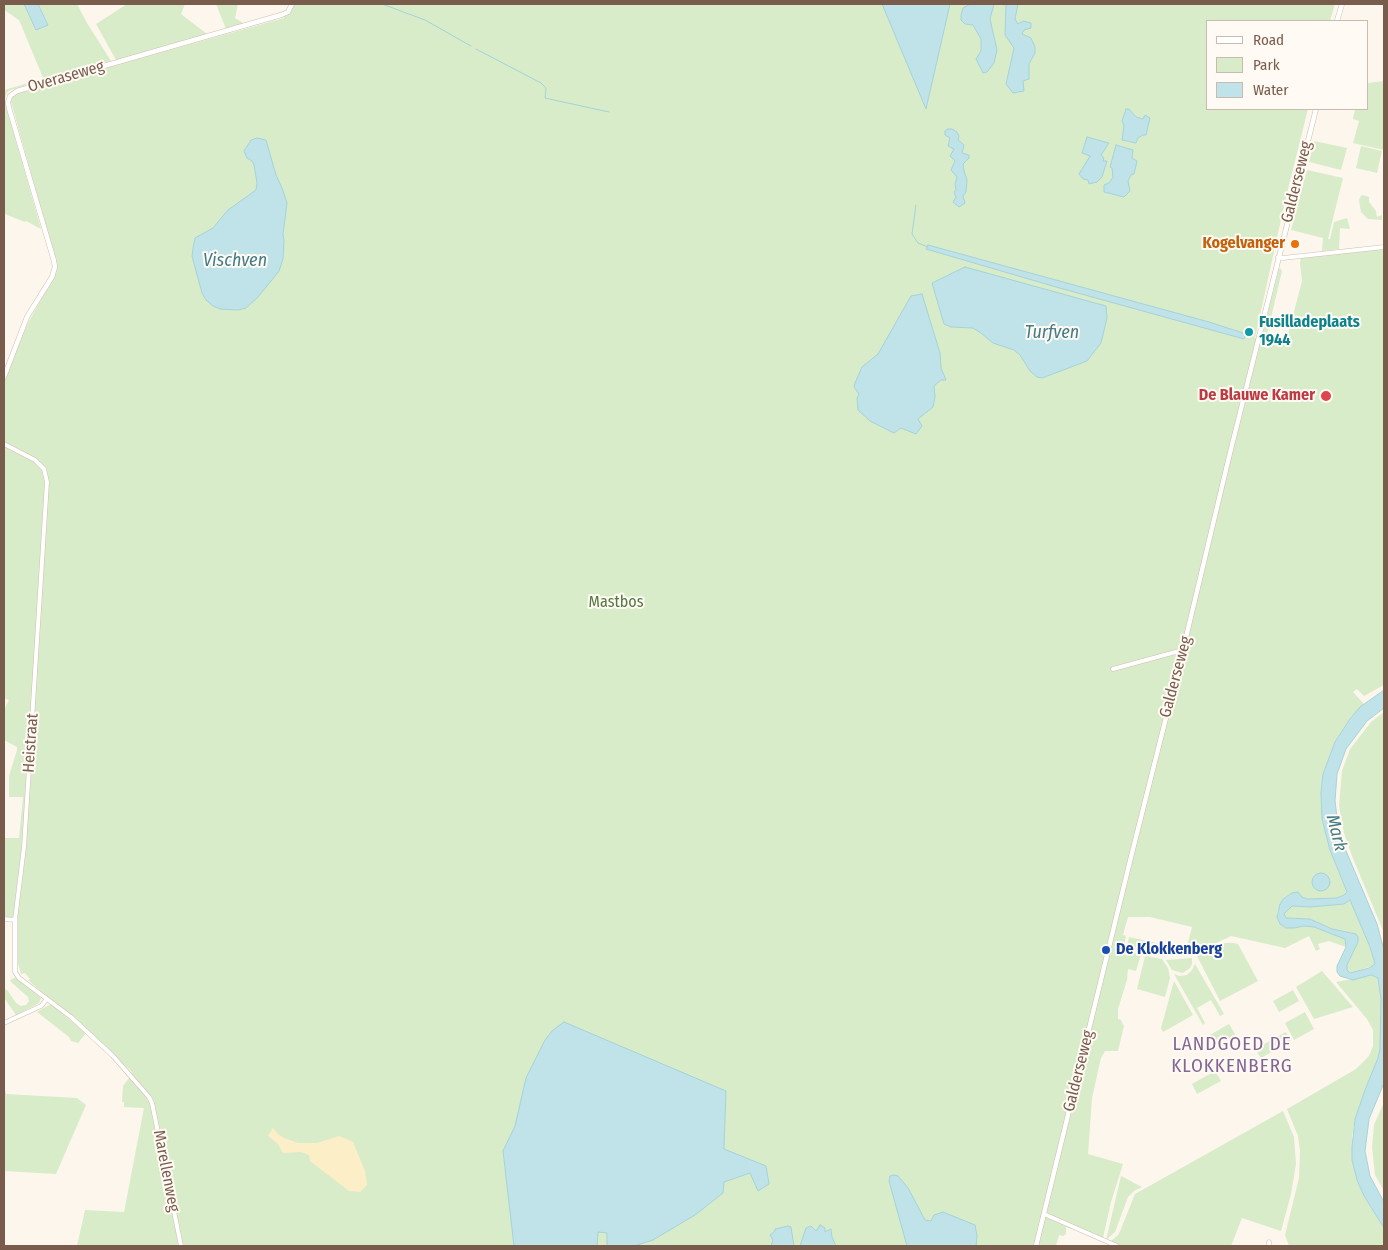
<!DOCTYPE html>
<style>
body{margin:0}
#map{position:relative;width:1388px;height:1250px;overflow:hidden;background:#fdf6ec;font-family:"Fira Sans Condensed",sans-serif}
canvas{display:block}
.frame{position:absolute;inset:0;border:5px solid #7a5c4d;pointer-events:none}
.legend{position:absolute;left:1206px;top:20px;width:162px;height:90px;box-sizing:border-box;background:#fffaf3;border:1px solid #cabbb1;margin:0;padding:6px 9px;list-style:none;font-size:15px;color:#7a5c4d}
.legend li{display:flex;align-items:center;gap:10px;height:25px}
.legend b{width:25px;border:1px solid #cabbb1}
</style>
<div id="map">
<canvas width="1388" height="1250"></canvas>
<div class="frame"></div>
<ul class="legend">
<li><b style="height:6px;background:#fff"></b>Road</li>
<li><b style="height:14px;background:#d8ecc9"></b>Park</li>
<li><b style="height:14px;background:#bfe3e8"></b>Water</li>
</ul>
</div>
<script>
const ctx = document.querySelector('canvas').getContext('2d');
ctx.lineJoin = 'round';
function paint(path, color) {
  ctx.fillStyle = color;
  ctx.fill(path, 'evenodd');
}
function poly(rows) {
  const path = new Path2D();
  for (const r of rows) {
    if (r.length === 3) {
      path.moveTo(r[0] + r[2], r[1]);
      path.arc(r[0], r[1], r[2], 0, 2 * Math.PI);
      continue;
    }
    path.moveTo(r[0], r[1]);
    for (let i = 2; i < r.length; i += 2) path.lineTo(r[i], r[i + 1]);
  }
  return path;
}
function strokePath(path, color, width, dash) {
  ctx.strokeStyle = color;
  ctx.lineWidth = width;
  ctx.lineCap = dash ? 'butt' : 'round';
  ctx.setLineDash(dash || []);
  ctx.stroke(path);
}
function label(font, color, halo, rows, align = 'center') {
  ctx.font = font + ' "Fira Sans Condensed",sans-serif';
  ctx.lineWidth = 4;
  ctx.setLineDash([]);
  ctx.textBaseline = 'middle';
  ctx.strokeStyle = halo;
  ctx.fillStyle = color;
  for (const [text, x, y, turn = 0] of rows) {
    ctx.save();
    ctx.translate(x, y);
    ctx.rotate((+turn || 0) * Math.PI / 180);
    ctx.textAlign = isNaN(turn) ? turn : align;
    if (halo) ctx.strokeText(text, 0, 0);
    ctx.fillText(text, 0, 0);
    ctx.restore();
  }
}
paint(poly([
 [4,4,24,4,36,29,48,24,38,4,77,4,87,23,111,61,44,80,19,20,4,10],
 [127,4,185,4,181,14,207,34,116,60,96,24],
 [216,4,238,4,235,18,245,24,226,29],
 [292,4,1335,4,1330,21,1207,21,1207,109,1308,109,1286,197,1255,338,1261,339,1279,269,1280,268,1282,271,1267,335,1269,337,1285,340,1287,338,1302,281,1300,263,1301,258,1384,249,1384,685,1364,696,1357,689,1353,692,1364,704,1350,719,1335,742,1323,774,1321,793,1322,819,1336,866,1347,892,1344,895,1337,898,1307,899,1292,893,1284,897,1277,913,1278,921,1286,928,1294,928,1304,926,1314,927,1343,938,1347,941,1347,944,1346,947,1329,941,1318,944,1320,949,1316,951,1309,936,1285,948,1231,936,1195,953,1165,955,1158,954,1167,949,1187,947,1192,927,1150,917,1128,917,1123,935,1126,936,1124,945,1120,945,1119,949,1141,954,1136,971,1128,969,1127,980,1118,1009,1118,1019,1121,1020,1124,1026,1118,1051,1105,1051,1101,1058,1092,1098,1088,1154,1123,1164,1111,1202,1103,1238,1066,1227,1066,1234,1063,1236,1059,1235,1056,1246,77,1246,85,1210,124,1212,144,1108,124,1107,124,1102,122,1102,123,1086,132,1074,131,1071,28,980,30,979,25,973,21,974,18,963,18,917,4,917,4,838,19,838,23,797,9,797,9,776,17,750,17,747,4,740,4,710,9,700,4,698,4,381,27,325,50,283,55,260,10,98,16,93,284,18,284,12],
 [35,81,36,82,8,91,4,99,41,229,26,221,25,222,5,214,4,217,4,90],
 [1384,81,1384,150,1353,143,1359,121,1353,119,1355,109,1367,109,1367,83],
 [1314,141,1347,148,1341,170,1309,162],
 [1361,146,1382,151,1377,173,1356,168],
 [1307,170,1343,178,1328,239,1330,239,1334,222,1347,218,1350,229,1340,228,1339,249,1322,251,1323,238,1291,230],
 [1363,195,1369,197,1369,202,1376,211,1377,217,1382,215,1382,220,1368,219,1361,212,1359,200,1361,196],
 [1384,712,1384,933,1352,856,1344,833,1339,806,1342,771,1350,749,1371,722],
 [1350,900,1370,947,1375,965,1350,973,1347,970,1347,965,1358,942,1356,934,1332,929,1310,919,1286,918,1284,914,1292,906,1310,907,1344,904],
 [1129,937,1161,944,1152,952,1127,946],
 [1233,943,1238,944,1258,981,1220,1001,1197,956,1225,943],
 [1145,956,1162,959,1168,968,1170,978,1165,997,1137,989],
 [1192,958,1192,964,1190,968,1183,973,1172,970,1166,960],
 [1195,964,1224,1014,1220,1016,1211,1000,1197,1008,1205,1023,1203,1025,1174,974,1179,976,1187,975,1192,970],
 [1322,971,1353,1007,1314,1019,1296,987],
 [1374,975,1378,978,1381,991,1382,1022,1380,1049,1378,1058,1365,1090,1355,1119,1352,1136,1352,1159,1357,1180,1364,1196,1384,1228,1384,1246,1289,1246,1285,1235,1299,1178,1300,1151,1298,1136,1287,1109,1356,1069,1369,1056,1373,1046,1373,1030,1367,1019,1336,982],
 [16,977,41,998,39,1003,16,1015,4,998,4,988,8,991,16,1003,21,1006,26,1005,29,1001,28,997,11,982,10,980],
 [1174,981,1193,1015,1163,1032,1161,1028],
 [1293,990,1299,1001,1279,1012,1273,1001],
 [51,1004,86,1033,78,1043,71,1041,69,1037,37,1012],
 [1305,1012,1314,1029,1294,1040,1285,1023],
 [1229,1024,1236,1036,1214,1048,1208,1036],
 [1286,1032,1291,1041,1261,1058,1255,1049],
 [1215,1071,1221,1081,1197,1094,1192,1084],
 [4,1087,6,1094,77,1098,86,1105,56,1174,4,1171],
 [1384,1102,1384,1191,1375,1175,1372,1147,1374,1125],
 [1283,1111,1294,1137,1296,1164,1291,1194,1281,1231,1242,1218,1231,1246,1122,1246,1110,1242,1118,1235,1121,1229,1135,1194],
 [1121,1176,1142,1187,1134,1191,1128,1197,1115,1232,1106,1240]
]), '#d8ecc9');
paint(poly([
 [273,1128,278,1134,284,1138,298,1143,317,1143,339,1136,353,1142,365,1171,367,1185,360,1192,349,1191,310,1161,309,1155,301,1152,283,1153,278,1144,268,1136]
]), '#fcefc7');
const water = poly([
 [24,4,38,4,48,25,36,30,24,4],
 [882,4,950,4,926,109,908,66,882,4],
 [970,4,994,4,990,19,997,50,994,63,987,72,983,73,976,59,981,51,981,39,973,25,965,24,961,20,961,15,963,8,970,4],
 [1006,4,1018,4,1015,19,1018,24,1023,21,1031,23,1031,28,1024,30,1022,34,1031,38,1035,47,1035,53,1029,64,1029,79,1023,81,1024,91,1013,93,1006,84,1014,48,1005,35,1006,4],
 [1126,109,1129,109,1136,117,1143,119,1145,115,1150,118,1146,135,1143,135,1138,138,1136,143,1122,140,1124,126,1122,121,1126,109],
 [948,129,952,129,957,132,959,136,958,140,964,145,962,153,969,155,969,158,963,164,964,171,967,180,966,192,963,196,965,203,959,207,953,202,956,197,954,192,956,190,955,184,957,177,951,170,955,161,950,156,954,149,948,146,950,138,945,135,945,131,948,129],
 [1087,137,1109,143,1101,155,1104,158,1103,161,1107,161,1102,177,1097,182,1089,184,1088,180,1083,179,1079,174,1090,156,1082,153,1087,137],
 [257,138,266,140,276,175,282,188,287,203,283,234,284,241,283,259,279,271,271,281,258,297,246,308,238,310,220,309,213,306,206,300,202,293,192,256,193,248,195,238,213,228,228,210,256,190,257,183,254,165,252,161,247,158,244,151,251,140,257,138],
 [1116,145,1133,150,1132,158,1137,161,1134,174,1131,175,1128,181,1130,191,1124,197,1104,192,1104,185,1109,183,1113,177,1112,168,1110,167,1116,145],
 [928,245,1209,322,1246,334,1244,339,1056,287,926,249,928,245],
 [965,267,1106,306,1107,318,1101,343,1087,361,1050,375,1042,378,1037,377,1030,371,1020,355,1014,350,993,343,981,333,973,328,951,327,944,324,932,283,965,267],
 [922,294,940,353,941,368,946,380,941,380,934,386,935,397,933,407,918,419,922,426,916,434,901,428,894,433,870,421,858,410,857,398,859,394,854,387,855,383,862,367,878,354,911,296,922,294],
 [1384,690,1384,708,1367,721,1346,749,1337,774,1335,801,1338,825,1346,851,1377,924,1384,950,1384,1083,1369,1119,1365,1151,1370,1176,1384,1202,1384,1228,1364,1196,1357,1180,1352,1160,1352,1147,1355,1119,1365,1090,1378,1058,1380,1049,1381,999,1378,978,1371,975,1353,980,1340,976,1337,972,1337,966,1346,947,1345,939,1314,927,1304,926,1294,928,1286,928,1280,924,1277,917,1280,904,1284,898,1292,893,1298,892,1302,897,1307,899,1337,898,1344,895,1347,892,1330,850,1322,819,1321,793,1323,774,1335,742,1350,719,1360,707,1384,690],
 [1350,900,1370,947,1375,964,1369,968,1350,973,1347,970,1347,965,1358,942,1358,937,1356,934,1332,929,1310,919,1286,918,1284,914,1292,906,1310,907,1344,904,1350,900],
 [1321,882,9],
 [564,1022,726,1091,724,1149,766,1166,769,1184,758,1191,750,1173,724,1182,723,1193,695,1215,653,1240,634,1246,607,1246,607,1233,598,1232,597,1246,514,1246,503,1151,515,1126,526,1078,545,1040,553,1030,564,1022],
 [894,1175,898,1176,908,1188,925,1220,931,1221,934,1215,943,1212,975,1225,977,1236,976,1246,907,1246,889,1181,890,1176,894,1175],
 [820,1225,825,1228,825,1232,831,1229,832,1237,836,1246,800,1246,806,1228,811,1226,816,1231,820,1225],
 [788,1226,791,1227,794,1246,771,1246,773,1240,770,1235,775,1231,775,1229,788,1226]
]);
paint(water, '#bfe3e8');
strokePath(water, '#a5d3da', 1);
strokePath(poly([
 [382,4,425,20,471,46],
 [476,49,541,83,546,88,545,98,609,112],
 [916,205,912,234,918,243,928,247]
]), '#a5d3da', 1);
const minor = poly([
 [1278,257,1283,258,1384,247],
 [4,444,35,460,44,469,47,482,24,847,15,920,15,972,19,978,71,1017,113,1056,149,1097,152,1103,181,1246],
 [1113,669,1183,650],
 [4,919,15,920],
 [4,1023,41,1006,47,999],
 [1044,1214,1117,1246],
 [1269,1246,1269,1242]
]);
const tertiary = poly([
 [1337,21,1342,4],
 [4,377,27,317,52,277,55,267,54,261,9,108,8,102,10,96,17,91,281,15,288,12,292,4],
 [1036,1246,1130,861,1183,650,1229,457,1316,109]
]);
strokePath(minor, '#d1beb0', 5);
strokePath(tertiary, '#d1beb0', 5.5);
strokePath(minor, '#fff', 4);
strokePath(tertiary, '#fff', 4.5);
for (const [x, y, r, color] of [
 [1295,244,5,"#e8710a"],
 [1249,332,5,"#0f9aa8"],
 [1326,396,6,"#e0444e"],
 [1106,950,5,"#1a4fb4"]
]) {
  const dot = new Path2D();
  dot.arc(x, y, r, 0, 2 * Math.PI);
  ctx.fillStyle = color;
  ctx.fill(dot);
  strokePath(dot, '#fffaf3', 2);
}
label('16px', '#7a5c4d', '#fffaf3', [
 ["Overaseweg",66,77,-16],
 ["Galderseweg",1297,182,-76],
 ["Galderseweg",1176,677,-75],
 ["Heistraat",31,743,-86],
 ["Galderseweg",1079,1071,-76],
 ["Marellenweg",166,1171,79]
]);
label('bold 16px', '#c56008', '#fffaf3', [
 ["Kogelvanger",1285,244]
], 'right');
label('bold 16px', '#0d838f', '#fffaf3', [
 ["Fusilladeplaats",1259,323],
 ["1944",1259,341]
], 'left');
label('bold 16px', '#be3a42', '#fffaf3', [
 ["De Blauwe Kamer",1315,396]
], 'right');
label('16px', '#537a41', '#fffaf3', [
 ["Mastbos",616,603]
]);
label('bold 16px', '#164399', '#fffaf3', [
 ["De Klokkenberg",1116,950]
], 'left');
label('italic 18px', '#437c86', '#fffaf3', [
 ["Vischven",235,261],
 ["Turfven",1052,333],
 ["Mark",1336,833,76]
]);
ctx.letterSpacing = '1px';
label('19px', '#846695', '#fffaf3', [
 ["LANDGOED DE",1232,1045],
 ["KLOKKENBERG",1232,1067]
]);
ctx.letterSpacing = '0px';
</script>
